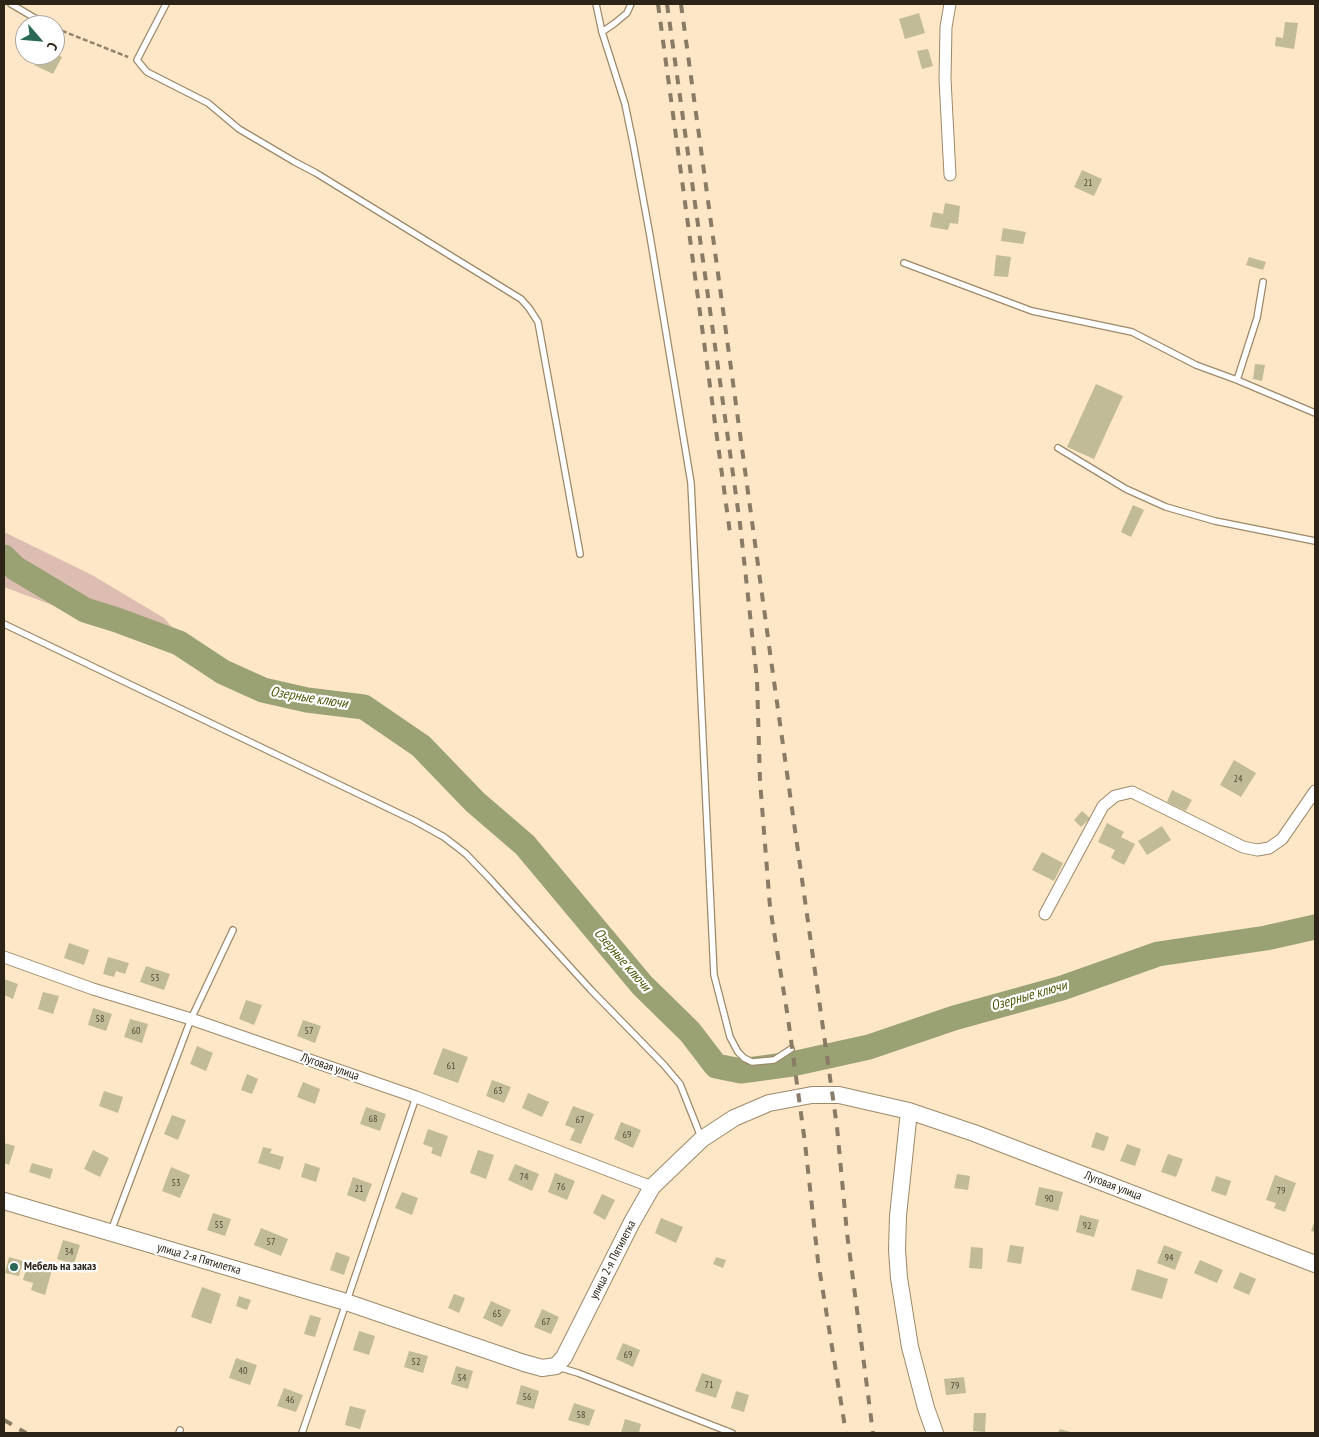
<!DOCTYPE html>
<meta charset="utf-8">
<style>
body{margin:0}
#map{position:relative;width:1319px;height:1437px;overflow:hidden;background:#fde7c6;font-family:"PT Sans Narrow",sans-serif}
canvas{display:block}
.frame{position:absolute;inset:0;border:5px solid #2c2417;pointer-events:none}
.north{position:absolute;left:15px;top:15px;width:50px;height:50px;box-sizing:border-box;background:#fff;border:1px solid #aba7a2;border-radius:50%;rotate:117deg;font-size:14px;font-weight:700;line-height:20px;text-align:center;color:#2c2417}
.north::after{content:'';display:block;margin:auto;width:18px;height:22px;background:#2a6957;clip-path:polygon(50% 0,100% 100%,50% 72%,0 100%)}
</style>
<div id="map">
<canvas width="1319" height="1437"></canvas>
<div class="frame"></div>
<div class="north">С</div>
</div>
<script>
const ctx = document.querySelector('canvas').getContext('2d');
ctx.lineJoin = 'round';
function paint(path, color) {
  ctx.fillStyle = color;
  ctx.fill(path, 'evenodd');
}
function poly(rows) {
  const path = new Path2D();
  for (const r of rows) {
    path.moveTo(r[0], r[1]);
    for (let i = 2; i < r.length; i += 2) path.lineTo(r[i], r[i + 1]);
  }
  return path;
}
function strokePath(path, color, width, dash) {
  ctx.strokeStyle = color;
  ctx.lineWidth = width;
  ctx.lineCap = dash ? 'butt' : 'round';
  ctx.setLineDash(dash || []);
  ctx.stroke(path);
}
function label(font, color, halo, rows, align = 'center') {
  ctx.font = font + ' "PT Sans Narrow",sans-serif';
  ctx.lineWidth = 4.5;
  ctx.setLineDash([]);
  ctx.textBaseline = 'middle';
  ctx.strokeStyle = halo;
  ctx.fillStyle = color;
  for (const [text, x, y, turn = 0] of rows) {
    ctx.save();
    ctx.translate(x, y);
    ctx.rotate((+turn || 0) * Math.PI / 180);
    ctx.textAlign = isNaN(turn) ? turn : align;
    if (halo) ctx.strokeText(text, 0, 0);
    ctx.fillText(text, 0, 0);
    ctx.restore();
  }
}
paint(poly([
 [4,532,92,575,164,618,178,634,175,645,164,647,4,587]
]), '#ddbdb1');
strokePath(poly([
 [4,557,15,568,85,610,117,620,179,643,223,672,263,690,307,700,364,707,421,746,475,802,525,845,642,985,690,1032,716,1066,741,1071,792,1064,869,1047,954,1018,1062,988,1158,954,1266,938,1315,927]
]), '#9aa274', 25);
paint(poly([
 [919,13,925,33,905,39,899,19],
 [1285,22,1298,23,1294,49,1275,46,1276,37,1283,38],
 [928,49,933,66,922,69,917,51],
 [55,53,62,57,53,74,34,65,39,55,55,55],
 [1082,170,1102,179,1094,196,1074,187],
 [945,203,960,206,958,224,950,223,948,230,930,227,933,212,943,214],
 [1003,228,1026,232,1023,244,1001,241],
 [996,255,1011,257,1008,277,994,276],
 [1249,257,1266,262,1263,270,1246,265],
 [1255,364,1265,365,1262,381,1253,379],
 [1096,384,1123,396,1094,459,1067,447],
 [1133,505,1144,510,1131,537,1121,532],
 [1234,760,1256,773,1241,797,1220,785],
 [1172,790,1192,800,1186,811,1167,802],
 [1082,811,1090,818,1081,827,1074,820],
 [1107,823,1124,832,1121,837,1135,844,1124,865,1111,858,1115,850,1098,842],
 [1162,826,1171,840,1147,855,1138,841],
 [1042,852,1063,863,1054,881,1032,870],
 [69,943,89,950,84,965,64,958],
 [108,957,129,963,125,974,116,971,114,977,103,974],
 [146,966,170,974,164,990,140,982],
 [4,979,18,984,13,999,4,995],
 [43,992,59,996,53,1014,38,1009],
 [246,1000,262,1005,254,1025,239,1019],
 [93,1008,112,1014,106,1031,88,1025],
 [130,1019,148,1024,142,1043,124,1037],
 [303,1020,321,1026,315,1043,297,1036],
 [197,1046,213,1053,206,1071,190,1064],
 [443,1048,468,1057,458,1083,433,1074],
 [247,1074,258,1079,252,1094,241,1090],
 [492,1080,511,1087,504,1103,486,1096],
 [303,1082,320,1089,315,1104,297,1097],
 [104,1091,123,1097,118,1113,99,1106],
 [528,1093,549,1102,542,1117,522,1108],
 [573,1106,594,1114,581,1144,570,1140,575,1129,565,1125],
 [366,1107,386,1114,380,1131,360,1124],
 [172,1115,186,1120,178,1140,164,1134],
 [621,1122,641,1130,633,1148,614,1139],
 [428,1129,448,1136,441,1157,431,1153,433,1148,423,1144],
 [1096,1132,1109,1137,1104,1151,1091,1147],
 [4,1143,15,1146,9,1165,4,1163],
 [1127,1144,1141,1149,1135,1166,1120,1161],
 [263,1147,272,1149,270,1153,284,1157,280,1170,258,1163],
 [93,1150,109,1158,100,1177,84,1169],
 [478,1150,494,1155,486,1179,470,1173],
 [1168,1154,1183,1159,1176,1177,1161,1172],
 [32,1163,53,1169,50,1179,29,1172],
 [305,1163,320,1168,316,1182,301,1177],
 [515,1164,539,1174,532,1191,508,1180],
 [171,1167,190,1175,180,1198,162,1191],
 [555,1173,575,1181,567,1200,548,1192],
 [957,1174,970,1176,968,1190,954,1188],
 [1275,1175,1296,1183,1285,1212,1274,1208,1276,1203,1266,1200],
 [1216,1176,1231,1181,1226,1196,1211,1191],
 [353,1177,372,1184,365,1202,347,1195],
 [1039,1187,1063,1192,1058,1211,1035,1205],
 [402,1192,418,1198,412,1215,395,1208],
 [602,1194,615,1200,605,1220,593,1213],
 [213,1213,231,1219,225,1236,207,1230],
 [1080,1215,1099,1220,1094,1237,1076,1232],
 [661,1218,683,1227,676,1243,655,1233],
 [1315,1220,1315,1232,1311,1231],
 [261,1228,288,1239,281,1256,254,1245],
 [63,1240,80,1245,74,1264,57,1259],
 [1010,1245,1024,1247,1021,1264,1007,1262],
 [1164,1245,1182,1252,1175,1270,1157,1263],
 [971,1247,983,1248,982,1269,969,1268],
 [336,1252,350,1257,344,1275,330,1270],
 [9,1257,23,1261,19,1276,5,1273],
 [716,1257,726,1260,723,1268,713,1264],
 [1200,1260,1223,1270,1217,1283,1194,1273],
 [28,1263,52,1270,45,1295,31,1290,33,1283,23,1280],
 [1137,1269,1168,1279,1162,1299,1131,1290],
 [1240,1272,1256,1279,1249,1295,1233,1288],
 [202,1287,221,1294,211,1324,191,1317],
 [454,1294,465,1298,459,1313,448,1308],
 [239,1296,251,1300,247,1310,236,1306],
 [491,1301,511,1310,502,1327,483,1318],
 [542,1309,559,1317,551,1334,534,1327],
 [310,1315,321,1318,315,1337,304,1334],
 [359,1331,375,1336,369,1355,353,1350],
 [623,1343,640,1350,633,1367,616,1359],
 [409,1351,428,1356,423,1373,404,1367],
 [236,1358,257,1365,250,1385,229,1378],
 [456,1366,473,1371,468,1389,451,1384],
 [702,1373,722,1380,716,1398,695,1391],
 [964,1377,966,1393,946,1395,944,1379],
 [521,1385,539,1391,534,1409,516,1404],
 [284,1388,303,1395,296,1412,277,1406],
 [736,1391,749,1395,744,1412,731,1408],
 [574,1403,595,1410,589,1426,568,1420],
 [350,1406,366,1410,360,1429,345,1425],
 [974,1413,986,1413,985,1432,973,1431],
 [625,1419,641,1424,639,1433,621,1433],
 [1060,1429,1074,1433,1058,1433]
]), '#c2bb97');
const lane = poly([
 [11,4,45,24],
 [166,4,137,60,147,72,208,103,239,129,295,162,316,173,508,291,521,299,529,308,538,322,580,554],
 [596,4,602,32,625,104,633,143,650,236,691,483,714,975,730,1037,738,1052,744,1058,752,1062,774,1060,791,1049],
 [602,32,615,23,627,13,631,4],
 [904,263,1032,311,1132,332,1196,365,1237,380,1315,413],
 [1237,380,1257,318,1263,282],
 [1058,448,1126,489,1166,507,1215,521,1315,541],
 [4,624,415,821,444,837,466,854,490,879,591,990,664,1065,680,1084,701,1137],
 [111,1231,191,1019,233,930],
 [558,1367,578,1373,732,1433],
 [179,1433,180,1430],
 [302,1433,416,1097]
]);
const street = poly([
 [950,4,946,27,945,79,950,175],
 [1045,914,1103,806,1115,796,1132,792,1243,847,1257,850,1269,848,1282,839,1315,791],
 [4,957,93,989,191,1019,416,1097,652,1187]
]);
const secondary = poly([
 [909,1111,898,1216,897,1250,899,1278,910,1347,926,1408,935,1433],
 [4,1201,346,1302,524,1363,542,1368,556,1366,564,1357,632,1222,652,1187,702,1139,734,1118,769,1103,812,1095,839,1095,909,1111,974,1133,1315,1264]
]);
strokePath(lane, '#9c896a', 8);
strokePath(street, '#9c896a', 13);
strokePath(secondary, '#9c896a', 18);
strokePath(poly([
 [55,28,128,57]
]), '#92836c', 2.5, [5, 2.5]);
strokePath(lane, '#fff', 5.5);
strokePath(street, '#fff', 11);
strokePath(secondary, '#fff', 16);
strokePath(poly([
 [658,4,730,533],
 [667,4,740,524,748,596,757,680,760,781,770,907,788,1018,805,1143,818,1261,846,1433],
 [681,4,772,667,837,1127,847,1233,873,1433],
 [4,1420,26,1433]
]), '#897b65', 4, [9, 9]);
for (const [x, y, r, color] of [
 [14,1267,5,"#2a6957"]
]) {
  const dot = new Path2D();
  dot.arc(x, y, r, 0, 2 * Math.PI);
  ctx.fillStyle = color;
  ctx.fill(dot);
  strokePath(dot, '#fff', 2);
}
label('10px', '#524a37', null, [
 ["21",1088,183],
 ["24",1238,779],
 ["53",155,978],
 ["58",100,1019],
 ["60",136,1031],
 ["57",309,1031],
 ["61",451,1066],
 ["63",498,1091],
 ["68",373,1119],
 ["67",580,1120],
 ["69",627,1135],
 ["74",524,1177],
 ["53",176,1183],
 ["76",561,1187],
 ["21",359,1189],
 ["79",1281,1191],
 ["90",1049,1199],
 ["55",219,1225],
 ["92",1087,1226],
 ["57",271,1242],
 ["34",69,1252],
 ["94",1169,1258],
 ["65",497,1314],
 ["67",546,1322],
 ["69",628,1355],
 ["52",416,1362],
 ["40",243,1371],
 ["54",462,1378],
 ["71",709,1385],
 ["79",955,1386],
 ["56",527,1397],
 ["46",290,1400],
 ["58",581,1415]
]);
label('12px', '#2c2417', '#fff', [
 ["Луговая улица",330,1067,19],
 ["Луговая улица",1113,1186,21],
 ["улица 2-я Пятилетка",199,1259,16],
 ["улица 2-я Пятилетка",613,1260,-63]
]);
label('bold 12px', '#2c2417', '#fff', [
 ["Мебель на заказ",24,1267]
], 'left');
label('italic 14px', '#50580b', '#fff', [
 ["Озерные ключи",309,698,9],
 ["Озерные ключи",622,960,49],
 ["Озерные ключи",1029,996,-16]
]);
</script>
